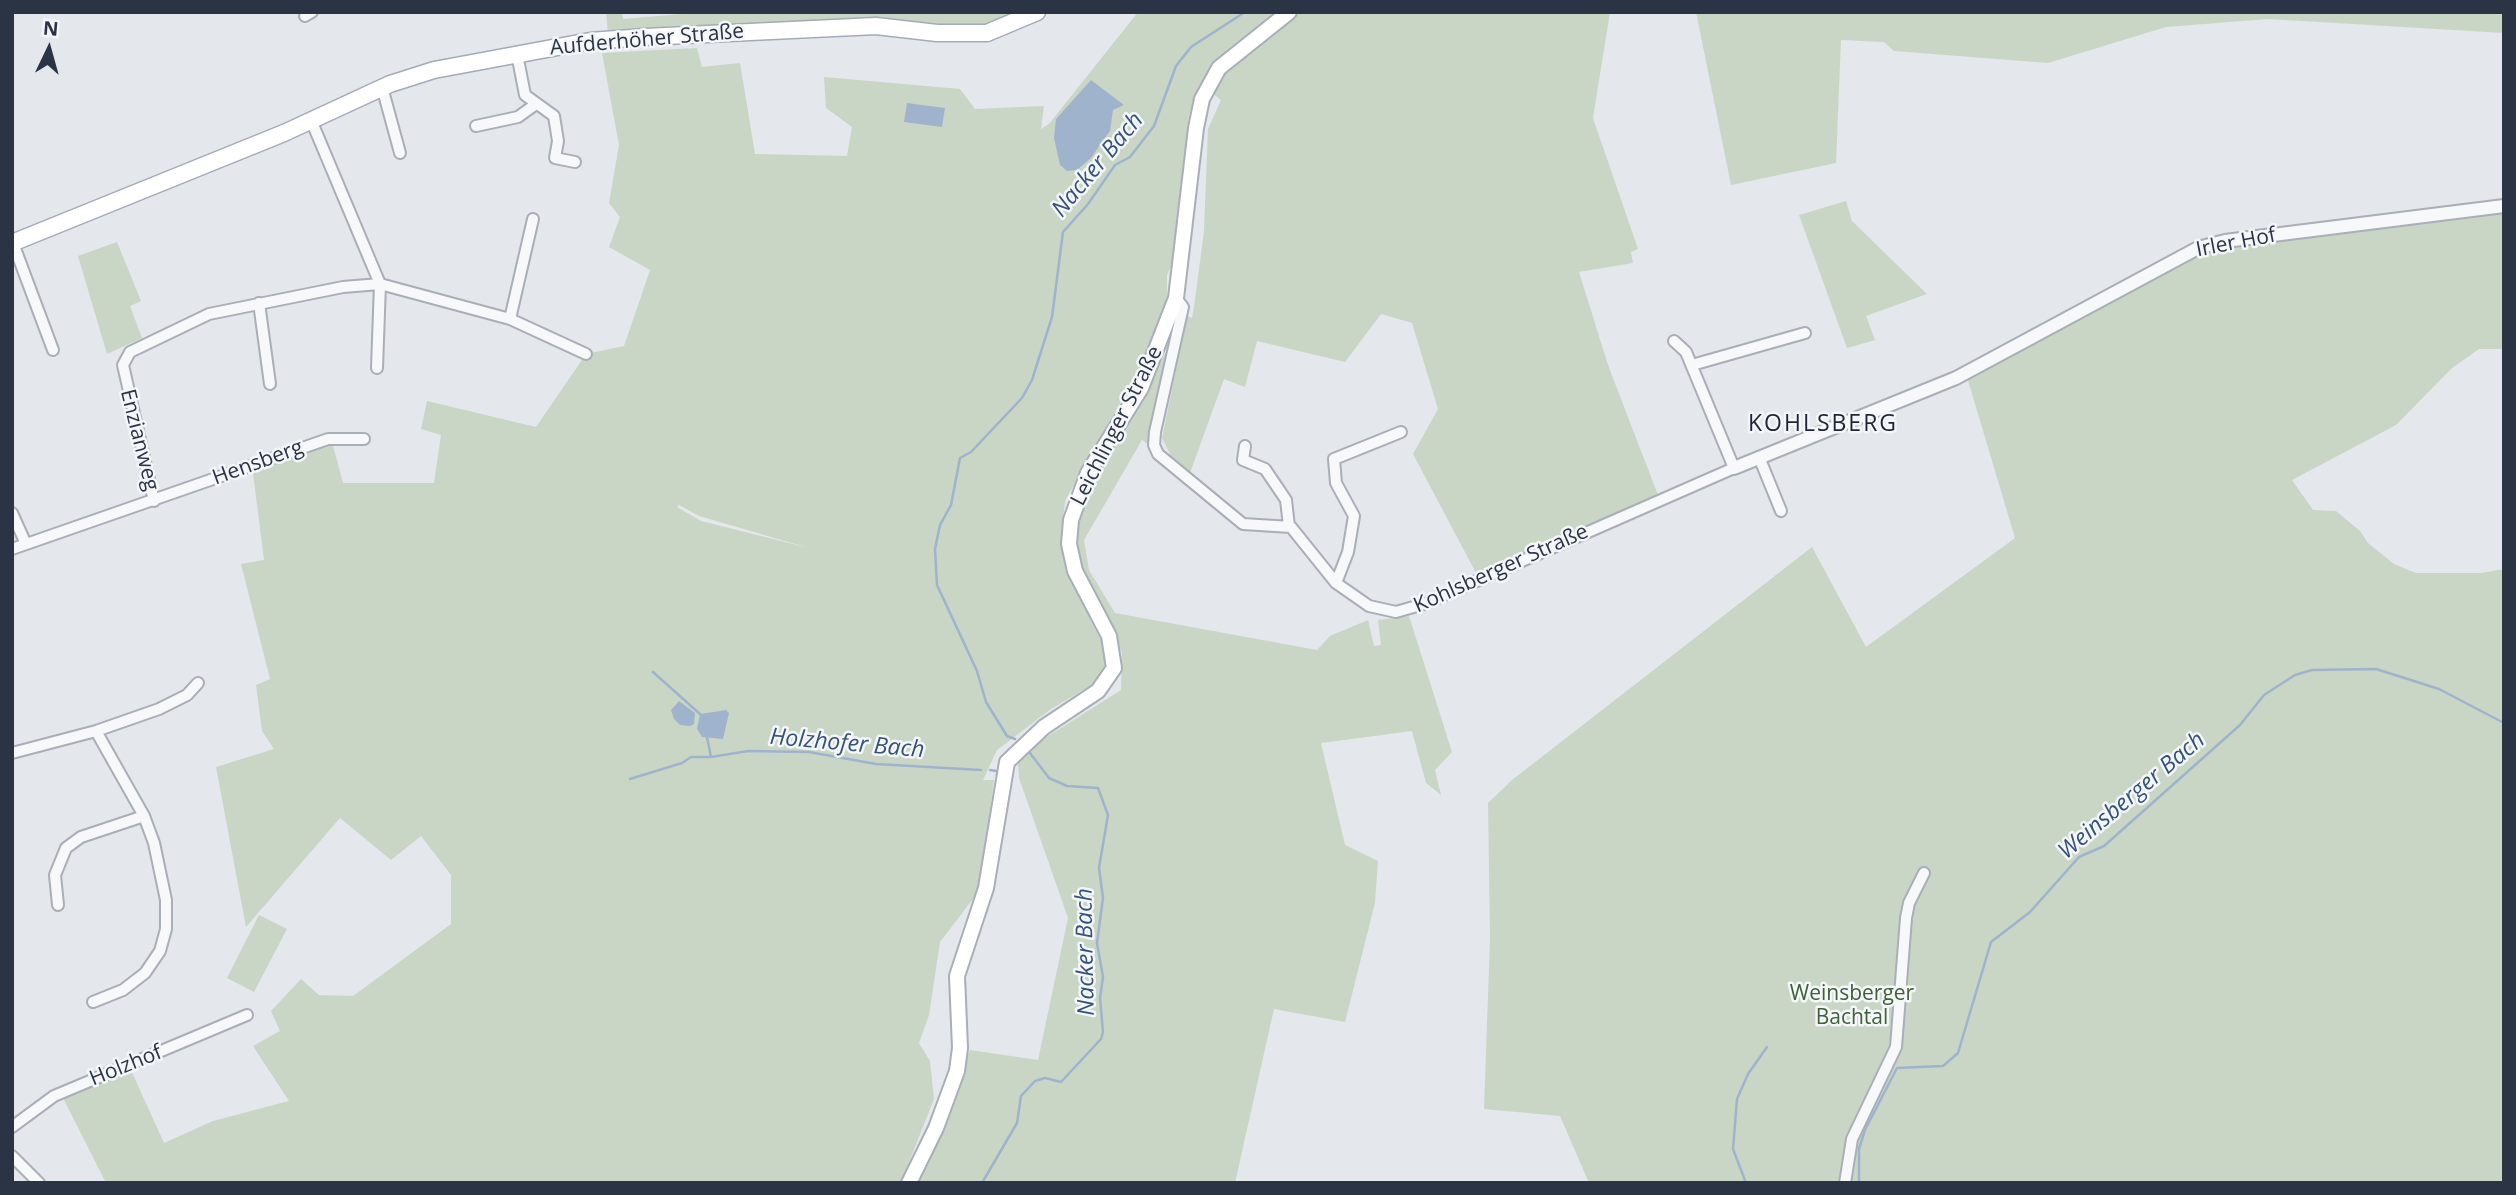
<!DOCTYPE html>
<meta charset="utf-8">
<style>
body{margin:0}
#map{position:relative;width:2516px;height:1195px;overflow:hidden;background:#e4e7ec;font-family:"Open Sans",sans-serif}
canvas{display:block}
.frame{position:absolute;inset:0;border:14px solid #2b3445;pointer-events:none}
.north{position:absolute;left:14px;top:14px;width:70px;height:70px;-webkit-text-stroke:5px #f4f6f9;paint-order:stroke;rotate:5deg;font-size:19px;font-weight:700;line-height:28px;text-align:center;color:#2b3445}
.north::after{content:'';display:block;margin:auto;width:24px;height:32px;background:#2b3445;clip-path:polygon(50% 0,100% 100%,50% 72%,0 100%)}
</style>
<div id="map">
<canvas width="2516" height="1195"></canvas>
<div class="frame"></div>
<div class="north">N</div>
</div>
<script>
const ctx = document.querySelector('canvas').getContext('2d');
ctx.lineJoin = 'round';
function paint(path, color) {
  ctx.fillStyle = color;
  ctx.fill(path, 'evenodd');
}
function poly(rows) {
  const path = new Path2D();
  for (const r of rows) {
    path.moveTo(r[0], r[1]);
    for (let i = 2; i < r.length; i += 2) path.lineTo(r[i], r[i + 1]);
  }
  return path;
}
function strokePath(path, color, width, dash) {
  ctx.strokeStyle = color;
  ctx.lineWidth = width;
  ctx.lineCap = dash ? 'butt' : 'round';
  ctx.setLineDash(dash || []);
  ctx.stroke(path);
}
function label(font, color, halo, rows, align = 'center') {
  ctx.font = font + ' "Open Sans",sans-serif';
  ctx.lineWidth = 5;
  ctx.setLineDash([]);
  ctx.textBaseline = 'middle';
  ctx.strokeStyle = halo;
  ctx.fillStyle = color;
  for (const [text, x, y, turn = 0] of rows) {
    ctx.save();
    ctx.translate(x, y);
    ctx.rotate((+turn || 0) * Math.PI / 180);
    ctx.textAlign = isNaN(turn) ? turn : align;
    if (halo) ctx.strokeText(text, 0, 0);
    ctx.fillText(text, 0, 0);
    ctx.restore();
  }
}
paint(poly([
 [606,12,622,12,623,19,705,12,1024,12,996,26,608,34],
 [1138,12,1610,12,1593,118,1638,249,1631,252,1633,263,1579,272,1608,365,1658,495,1476,573,1413,454,1438,409,1412,323,1381,314,1345,362,1257,341,1245,387,1224,379,1190,473,1172,458,1162,438,1187,316,1192,318,1194,307,1204,231,1208,129,1221,100,1200,84,1189,115,1174,260,1167,275,1167,297,1160,332,1065,501,1062,528,1065,556,1091,622,1105,648,1106,669,1093,684,1051,709,997,750,983,780,994,780,979,891,940,942,929,1015,919,1043,930,1061,934,1099,902,1180,918,1182,970,1050,1038,1060,1068,918,1019,778,1018,762,1045,738,1121,690,1122,653,1108,616,1089,586,1077,554,1077,522,1083,495,1133,415,1166,352,1169,354,1148,444,1142,440,1084,540,1089,570,1115,613,1317,650,1330,636,1368,620,1374,646,1381,645,1378,620,1409,616,1452,752,1435,770,1441,795,1426,783,1412,731,1321,743,1345,845,1378,861,1375,903,1345,1022,1274,1009,1235,1183,106,1183,62,1096,130,1068,164,1143,213,1121,289,1101,253,1046,280,1031,271,1011,301,979,319,995,353,996,451,924,451,875,421,836,391,860,340,818,246,927,216,767,274,749,262,731,256,685,270,679,241,564,264,560,253,473,332,442,343,483,434,483,441,435,421,429,427,401,536,427,586,354,624,346,650,270,609,247,620,217,609,203,619,145,602,53,697,48,702,67,740,63,755,154,847,156,852,127,826,108,824,77,960,89,975,109,1044,106,1041,129,1049,124],
 [679,505,699,516,809,548,701,521,677,507],
 [1696,12,2504,12,2504,33,2268,19,2166,27,2048,63,1894,51,1884,42,1841,40,1836,163,1731,185],
 [1846,201,1852,221,1927,294,1866,316,1875,340,1847,348,1799,215],
 [2504,212,2504,349,2479,349,2452,368,2396,425,2292,480,2313,510,2336,511,2360,531,2368,543,2394,564,2416,573,2481,573,2504,569,2504,1182,1589,1183,1560,1116,1484,1109,1490,939,1488,803,1512,780,1812,547,1866,647,2015,538,1967,377,2184,259,2216,249],
 [117,242,141,301,130,306,142,338,107,354,78,256],
 [259,915,287,929,254,992,227,978]
]), '#c9d6c5');
paint(poly([
 [1091,80,1124,105,1113,110,1110,131,1091,158,1077,170,1067,171,1060,165,1054,138,1056,119],
 [907,103,945,108,942,127,904,122],
 [679,701,695,713,694,724,690,726,680,725,674,719,671,710],
 [726,710,729,713,723,739,702,737,697,729,700,714]
]), '#9fb4cc');
strokePath(poly([
 [653,672,700,714],
 [707,737,711,757,748,751,809,752,876,764,981,770],
 [1015,739,1007,736,986,702,977,671,937,585,935,549,940,525,951,505,960,458,971,452,1022,398,1032,380,1052,317,1063,232,1088,204,1115,165,1130,157,1154,126,1176,66,1191,47,1245,12],
 [990,770,996,771],
 [630,779,682,763,691,757,710,757],
 [982,1183,1017,1123,1021,1096,1035,1081,1045,1078,1061,1082,1101,1039,1103,1032,1100,998,1103,977,1097,943,1103,898,1099,868,1108,815,1098,788,1067,786,1049,778,1030,753],
 [1746,1183,1733,1149,1737,1099,1748,1074,1767,1047],
 [1859,1183,1859,1149,1865,1130,1897,1068,1943,1066,1958,1053,1991,942,2030,912,2079,857,2104,846,2240,725,2264,695,2295,675,2312,670,2376,669,2439,689,2504,723]
]), '#9fb4cc', 2.5);
const minor = poly([
 [305,16,312,12],
 [517,54,525,95,554,116,558,141,555,158,575,162],
 [382,87,400,153],
 [311,120,380,284,377,368],
 [476,126,518,117,536,104],
 [13,243,53,350],
 [1176,298,1183,307,1155,432,1154,445,1158,454,1243,524,1291,527,1336,583,1369,606,1396,612,1424,604,1734,468,1686,352,1674,341],
 [259,303,270,384],
 [510,319,533,219],
 [1692,365,1805,333],
 [1245,446,1243,460,1265,469,1286,500,1289,526],
 [1759,457,1781,511],
 [154,501,123,365,130,352,209,314,343,287,380,284,510,319,586,354],
 [12,513,26,544],
 [12,549,328,439,364,439],
 [1336,583,1348,552,1354,516,1336,483,1334,459,1401,432],
 [12,753,96,731,159,709,187,695,198,683],
 [58,905,55,875,66,848,81,837,144,816],
 [93,1002,123,990,145,973,160,951,166,929,166,900,154,843,144,816,96,731],
 [12,1127,54,1096,247,1015],
 [12,1156,39,1183],
 [1845,1183,1852,1139,1896,1047,1906,918,1909,903,1924,873]
]);
const tertiary = poly([
 [1734,468,1956,378,2198,248,2225,241,2504,206]
]);
const secondary = poly([
 [909,1183,936,1128,957,1071,960,1048,957,976,986,888,1007,762,1044,727,1098,691,1114,668,1109,636,1075,571,1069,544,1071,520,1088,473,1141,388,1176,298,1196,128,1202,99,1219,68,1289,12]
]);
const primary = poly([
 [12,243,284,133,390,84,434,70,590,41,645,37,876,26,937,33,987,33,1037,12]
]);
strokePath(minor, '#a9aeb7', 14);
strokePath(tertiary, '#a9aeb7', 16);
strokePath(secondary, '#a9aeb7', 18);
strokePath(primary, '#a3abb8', 19);
strokePath(minor, '#f7f8fa', 10);
strokePath(tertiary, '#f7f8fa', 12);
strokePath(secondary, '#fff', 14);
strokePath(primary, '#fff', 16);
label('21px', '#2b3445', '#f4f6f9', [
 ["Aufderhöher Straße",647,40,-5],
 ["Irler Hof",2236,243,-11],
 ["Leichlinger Straße",1117,426,-63],
 ["Enzianweg",139,440,76],
 ["Hensberg",258,463,-20],
 ["Kohlsberger Straße",1501,569,-24],
 ["Holzhof",126,1066,-22]
]);
label('21px', '#3f6138', '#f4f6f9', [
 ["Weinsberger",1852,994],
 ["Bachtal",1852,1018]
]);
label('italic 23px', '#34527a', '#f4f6f9', [
 ["Nacker Bach",1098,165,-50],
 ["Holzhofer Bach",847,744,5],
 ["Weinsberger Bach",2132,796,-40],
 ["Nacker Bach",1086,952,-91]
]);
ctx.letterSpacing = '2px';
label('23px', '#1d2536', '#f4f6f9', [
 ["KOHLSBERG",1823,424]
]);
ctx.letterSpacing = '0px';
</script>
